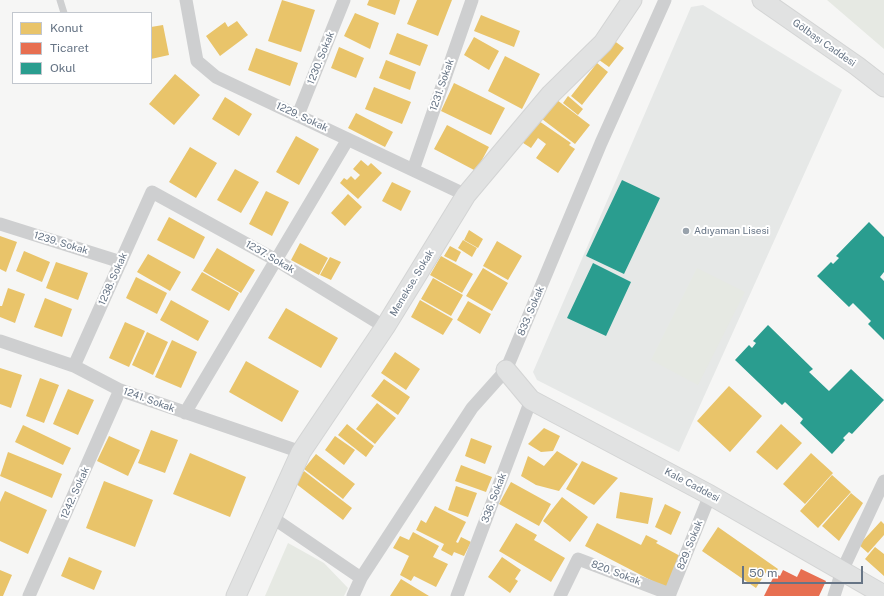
<!DOCTYPE html>
<meta charset="utf-8">
<style>
body{margin:0}
#map{position:relative;width:884px;height:596px;overflow:hidden;background:#f6f6f5;font-family:"Public Sans",sans-serif}
canvas{display:block}
.legend{position:absolute;left:12px;top:12px;width:140px;height:72px;box-sizing:border-box;background:#fff;border:1px solid #c2c7ce;margin:0;padding:5px 7px;list-style:none;font-size:12px;color:#667485}
.legend li{display:flex;align-items:center;gap:8px;height:20px}
.legend b{width:20px;border:1px solid #c2c7ce}
.scale{position:absolute;left:742px;top:566px;width:121px;height:18px;box-sizing:border-box;border:2px solid #667485;border-top:0;padding-left:5px;font-size:12px;line-height:14px;white-space:nowrap;color:#667485;-webkit-text-stroke:3px #fff;paint-order:stroke}
</style>
<div id="map">
<canvas width="884" height="596"></canvas>
<ul class="legend">
<li><b style="height:11px;background:#e9c46a"></b>Konut</li>
<li><b style="height:11px;background:#e76f51"></b>Ticaret</li>
<li><b style="height:11px;background:#2a9d8f"></b>Okul</li>
</ul>
<div class="scale">50 m</div>
</div>
<script>
const ctx = document.querySelector('canvas').getContext('2d');
ctx.lineJoin = 'round';
function paint(path, color) {
  ctx.fillStyle = color;
  ctx.fill(path, 'evenodd');
}
function poly(rows) {
  const path = new Path2D();
  for (const r of rows) {
    path.moveTo(r[0], r[1]);
    for (let i = 2; i < r.length; i += 2) path.lineTo(r[i], r[i + 1]);
  }
  return path;
}
function strokePath(path, color, width, dash) {
  ctx.strokeStyle = color;
  ctx.lineWidth = width;
  ctx.lineCap = dash ? 'butt' : 'round';
  ctx.setLineDash(dash || []);
  ctx.stroke(path);
}
function label(font, color, halo, rows, align = 'center') {
  ctx.font = font + ' "Public Sans",sans-serif';
  ctx.lineWidth = 4;
  ctx.setLineDash([]);
  ctx.textBaseline = 'middle';
  ctx.strokeStyle = halo;
  ctx.fillStyle = color;
  for (const [text, x, y, turn = 0] of rows) {
    ctx.save();
    ctx.translate(x, y);
    ctx.rotate((+turn || 0) * Math.PI / 180);
    ctx.textAlign = isNaN(turn) ? turn : align;
    if (halo) ctx.strokeText(text, 0, 0);
    ctx.fillText(text, 0, 0);
    ctx.restore();
  }
}
paint(poly([
 [703,5,842,90,679,452,537,380,533,372,691,7]
]), '#e6e8e7');
paint(poly([
 [827,0,884,0,884,49],
 [697,268,745,292,698,385,651,360],
 [288,543,324,563,348,588,344,596,265,596]
]), '#e6e9e3');
paint(poly([
 [282,0,315,10,301,52,268,41],
 [369,0,400,0,395,15,367,5],
 [417,0,452,0,438,36,407,24],
 [355,13,379,23,370,49,344,36],
 [481,15,520,31,514,47,474,31],
 [237,21,248,35,220,56,206,36,225,22,228,27],
 [163,25,169,55,151,59,151,27],
 [397,33,428,45,420,66,389,54],
 [474,37,499,51,489,70,464,55],
 [609,37,624,48,609,67,595,57],
 [339,47,364,58,356,78,331,68],
 [256,48,298,63,290,86,248,70],
 [505,56,540,74,522,109,488,91],
 [386,60,416,72,410,90,379,78],
 [597,63,608,72,582,105,571,96],
 [175,74,200,95,174,125,149,104],
 [454,83,505,108,491,135,441,111],
 [374,87,411,102,402,124,365,109],
 [568,96,583,109,578,115,563,103],
 [225,97,252,114,239,136,212,119],
 [557,100,590,125,575,144,542,119],
 [356,113,393,132,385,147,348,128],
 [536,119,571,143,569,145,575,149,558,173,536,158,546,144,538,138,531,148,520,141],
 [447,125,489,147,476,171,434,149],
 [296,136,319,149,299,185,276,172],
 [190,147,217,163,196,198,169,182],
 [361,160,368,166,371,163,382,173,358,199,340,183,344,178,347,180,351,176,355,180,360,175,353,169],
 [235,169,259,182,241,213,217,200],
 [392,182,411,191,401,211,382,201],
 [266,191,289,202,272,236,249,224],
 [348,194,362,207,345,226,331,213],
 [169,217,205,237,194,259,157,240],
 [469,230,483,239,478,248,464,240],
 [0,236,17,242,6,272,0,269],
 [463,240,477,248,472,257,458,248],
 [497,241,522,256,508,280,483,266],
 [300,243,328,258,319,275,291,260],
 [450,246,461,252,456,262,444,256],
 [217,248,255,270,241,293,203,271],
 [24,251,50,262,42,282,16,271],
 [148,254,181,272,170,291,137,272],
 [441,256,473,274,462,293,430,275],
 [330,257,341,262,331,280,320,275],
 [56,262,88,273,78,300,46,288],
 [483,268,508,283,492,311,466,296],
 [202,272,239,293,229,311,191,290],
 [136,277,167,293,157,314,126,298],
 [433,278,463,295,451,316,421,299],
 [8,288,25,294,15,323,0,317,0,306,2,306],
 [45,298,72,309,62,337,34,327],
 [171,300,209,321,198,341,160,320],
 [420,300,453,319,443,335,411,317],
 [468,301,491,314,480,334,457,320],
 [286,308,338,338,321,368,268,338],
 [125,322,145,331,129,367,109,358],
 [147,332,168,342,153,375,132,365],
 [172,340,197,352,181,388,155,377],
 [395,352,420,369,406,390,381,373],
 [246,361,299,391,282,422,229,392],
 [0,368,22,375,11,408,0,404],
 [40,378,59,385,44,423,26,416],
 [384,379,410,397,398,415,371,396],
 [729,386,762,416,730,452,697,421],
 [68,389,94,400,78,435,53,424],
 [377,403,396,418,375,444,356,429],
 [347,424,374,446,366,457,338,435],
 [781,424,802,443,777,470,756,452],
 [23,425,71,448,63,465,15,442],
 [544,428,560,436,553,451,541,452,528,444],
 [151,430,178,440,165,473,138,463],
 [109,436,140,450,128,476,97,461],
 [335,436,355,450,344,465,325,450],
 [471,438,492,446,485,464,465,456],
 [557,451,578,464,559,491,536,485,521,476,528,456,544,466],
 [8,452,62,474,52,498,0,476],
 [190,453,246,477,230,517,173,494],
 [811,453,833,473,805,504,783,484],
 [316,454,355,484,343,499,304,469],
 [582,461,618,478,594,505,566,489],
 [461,465,492,477,486,492,455,481],
 [304,471,352,508,343,520,295,483],
 [832,475,851,492,818,528,800,511],
 [104,481,153,500,135,547,86,528],
 [511,482,551,504,539,526,499,504],
 [456,486,477,493,468,517,448,510],
 [5,491,47,510,28,554,0,541,0,502],
 [620,492,653,498,648,524,616,518],
 [851,493,863,503,839,541,822,526],
 [562,497,588,517,570,542,543,521],
 [665,504,681,512,671,535,655,527],
 [435,506,466,522,456,542,458,543,461,537,471,542,464,556,454,552,452,556,441,550,444,544,416,530,421,520,426,523],
 [881,521,884,524,884,535,868,553,859,545],
 [516,523,537,535,534,540,565,558,551,582,499,551],
 [597,523,641,545,646,535,658,541,656,543,682,557,666,588,585,546],
 [718,527,778,569,775,573,768,569,756,588,702,551],
 [413,532,439,546,433,557,448,564,436,587,414,576,411,581,400,575,409,556,393,548,400,536,409,540],
 [875,547,884,554,884,576,865,559],
 [69,557,102,571,94,590,61,576],
 [502,557,521,570,515,579,518,581,510,593,488,577],
 [0,570,12,575,3,596,0,596],
 [401,579,429,596,390,596]
]), '#e9c46a');
paint(poly([
 [801,569,826,581,819,596,764,596,775,574,780,576,783,570,797,577]
]), '#e76f51');
paint(poly([
 [622,180,660,198,624,274,586,256],
 [869,222,884,237,884,272,880,277,884,281,884,340,868,324,871,321,853,303,849,307,817,276,831,262,833,264,839,258,836,256],
 [593,263,631,282,606,336,567,318],
 [768,325,813,369,809,372,829,391,851,369,884,400,852,434,849,432,843,438,845,440,832,454,800,423,803,419,785,402,782,405,735,360,749,345,752,348,756,343,753,341]
]), '#2a9d8f');
const secondary = poly([
 [762,0,857,66,884,87],
 [506,370,531,400,710,495,884,595],
 [236,596,301,452,385,327,466,195,550,95,603,43,632,0]
]);
strokePath(secondary, '#d3d4d4', 21);
strokePath(poly([
 [60,0,64,13]
]), '#cecfd0', 7);
strokePath(poly([
 [186,0,197,61,216,77,466,195],
 [298,115,344,0],
 [413,170,472,0],
 [0,224,121,262],
 [0,341,74,366,120,390,301,452],
 [74,366,152,192,276,260,385,327],
 [185,413,348,139],
 [273,518,361,578],
 [29,596,120,390],
 [353,596,361,578,472,408,506,370,601,143,665,0],
 [457,596,531,400],
 [560,596,578,559,670,594],
 [669,596,710,495],
 [834,596,842,571,884,481]
]), '#cecfd0', 13);
strokePath(secondary, '#e1e2e2', 19);
for (const [x, y, r, color] of [
 [686,231,4,"#98a2ac"]
]) {
  const dot = new Path2D();
  dot.arc(x, y, r, 0, 2 * Math.PI);
  ctx.fillStyle = color;
  ctx.fill(dot);
  strokePath(dot, '#fff', 1.5);
}
label('10px', '#667485', '#fff', [
 ["Gölbaşı Caddesi",824,43,35],
 ["1230. Sokak",321,58,-68],
 ["1231. Sokak",442,85,-71],
 ["1229. Sokak",302,117,25],
 ["1239. Sokak",61,243,17],
 ["1237. Sokak",270,257,30],
 ["1238. Sokak",113,279,-66],
 ["Menekse. Sokak",412,283,-59],
 ["833. Sokak",531,311,-67],
 ["1241. Sokak",149,400,20],
 ["Kale Caddesi",692,485,28],
 ["1242. Sokak",75,493,-66],
 ["336. Sokak",494,498,-69],
 ["829. Sokak",690,545,-68],
 ["820. Sokak",616,573,21]
]);
label('10px', '#667485', '#fff', [
 ["Adıyaman Lisesi",694,231]
], 'left');
</script>
